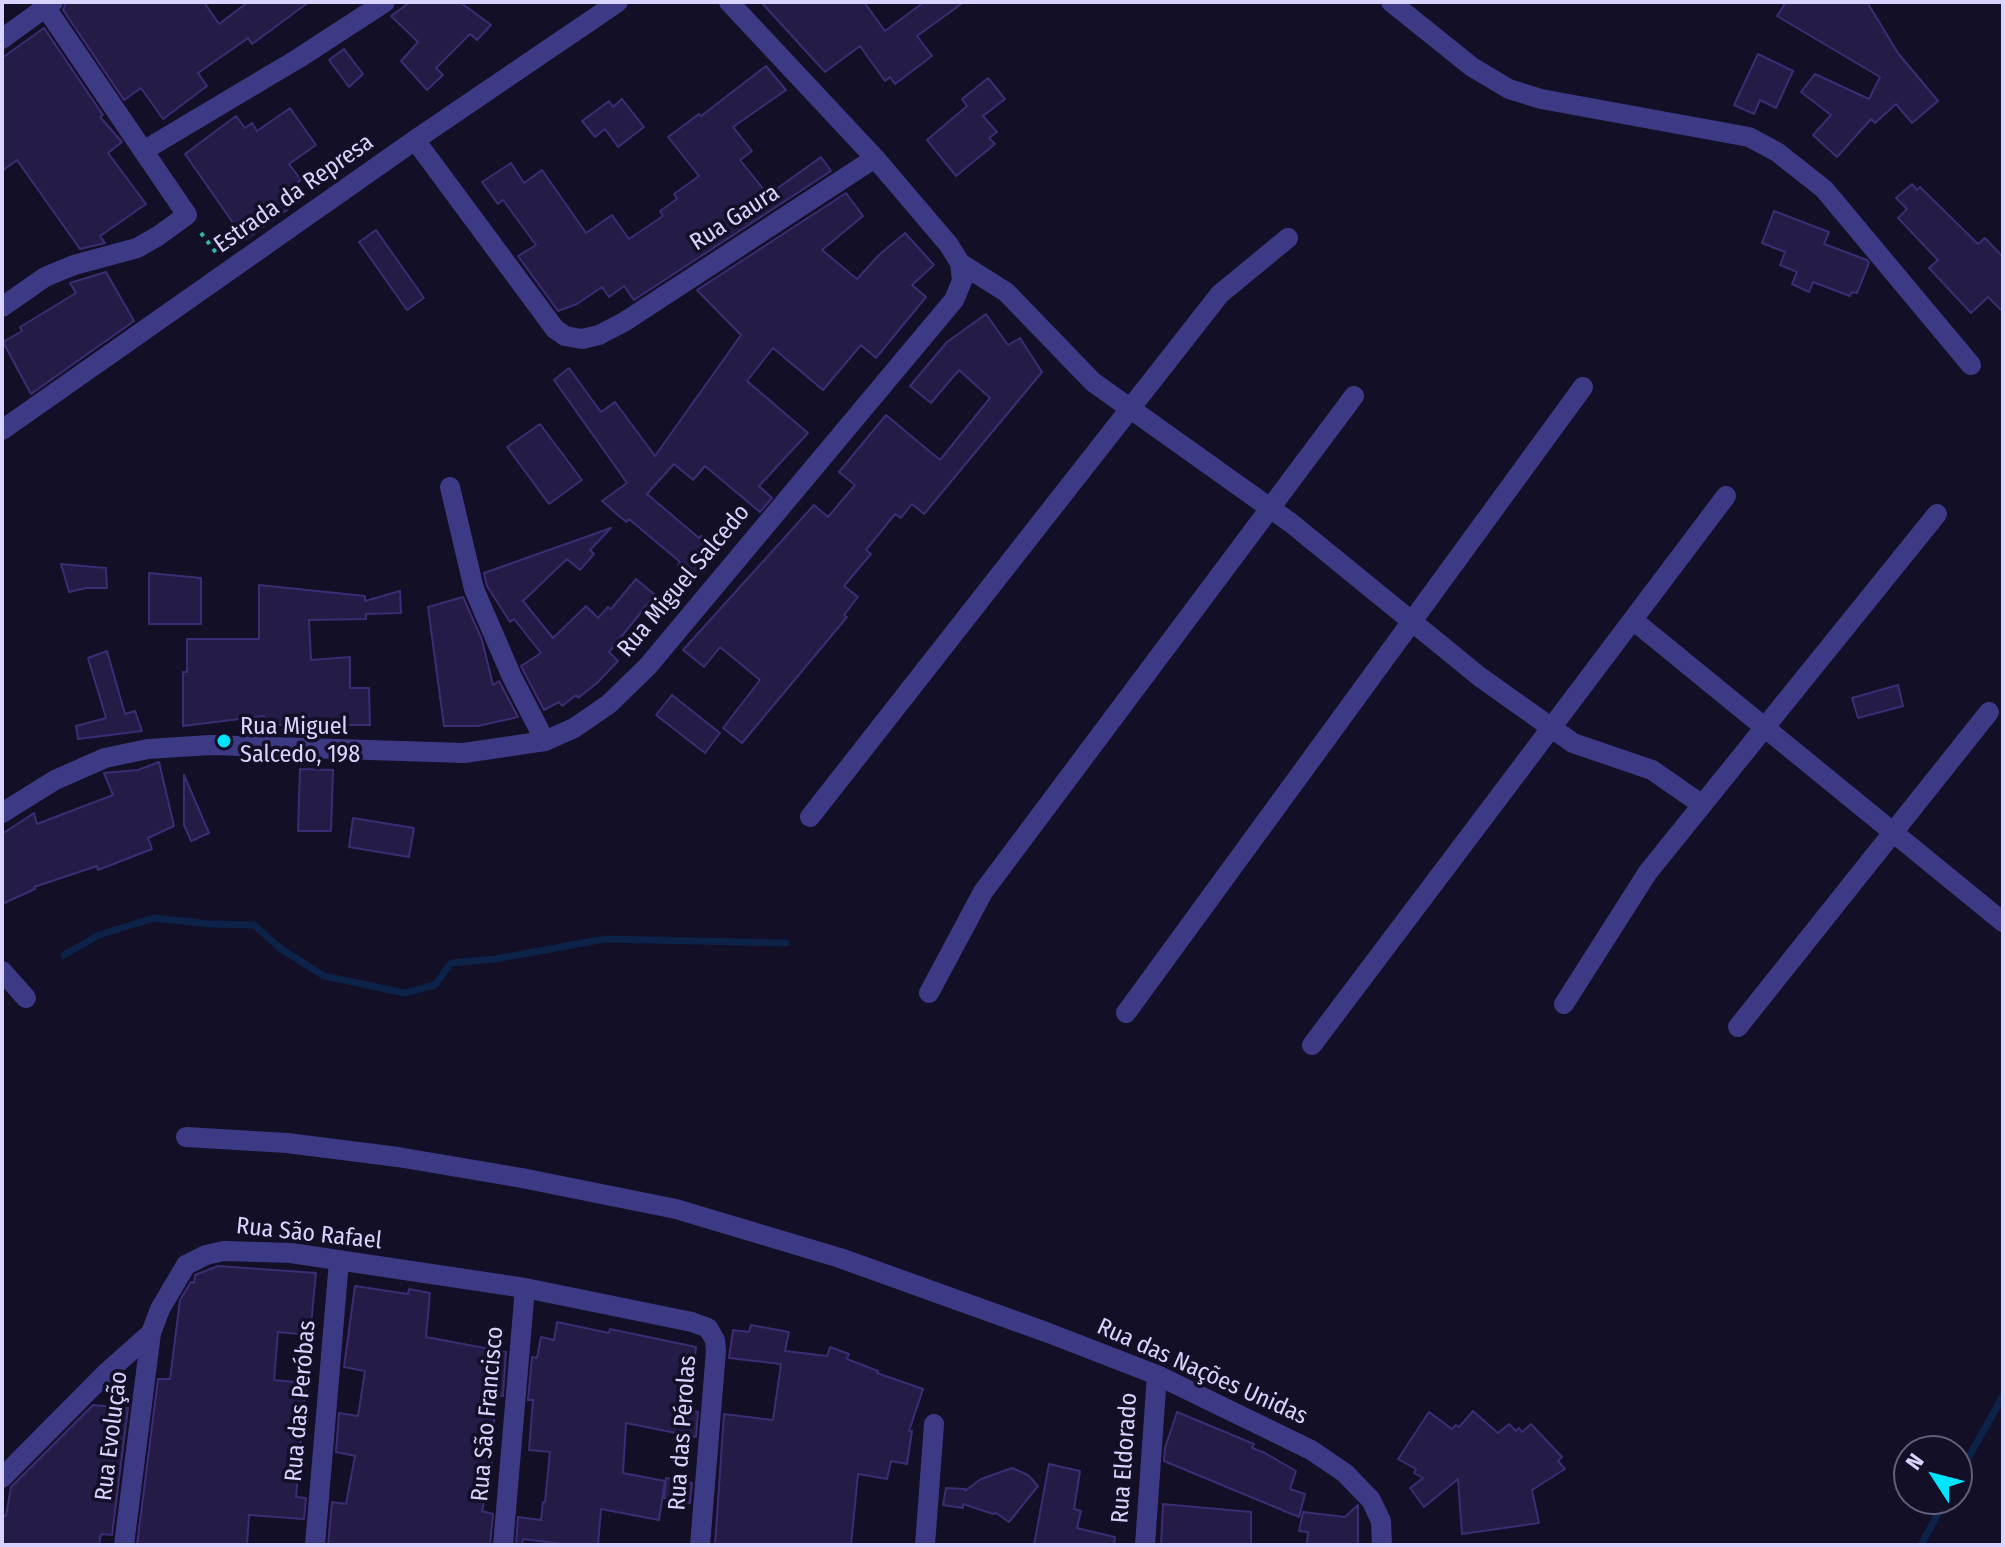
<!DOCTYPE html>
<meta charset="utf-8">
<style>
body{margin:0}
#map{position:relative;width:2005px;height:1547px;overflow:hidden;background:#130f26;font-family:"Fira Sans Condensed",sans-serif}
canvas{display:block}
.frame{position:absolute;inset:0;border:4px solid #d9d4ff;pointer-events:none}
.north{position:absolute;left:1893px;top:1435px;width:80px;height:80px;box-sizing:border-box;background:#130f26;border:2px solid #625e7d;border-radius:50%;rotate:306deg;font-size:22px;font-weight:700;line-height:32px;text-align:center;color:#d9d4ff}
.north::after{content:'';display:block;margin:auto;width:28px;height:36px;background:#00e5ff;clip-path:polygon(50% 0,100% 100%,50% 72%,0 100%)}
</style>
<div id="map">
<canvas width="2005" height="1547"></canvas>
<div class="frame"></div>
<div class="north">N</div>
</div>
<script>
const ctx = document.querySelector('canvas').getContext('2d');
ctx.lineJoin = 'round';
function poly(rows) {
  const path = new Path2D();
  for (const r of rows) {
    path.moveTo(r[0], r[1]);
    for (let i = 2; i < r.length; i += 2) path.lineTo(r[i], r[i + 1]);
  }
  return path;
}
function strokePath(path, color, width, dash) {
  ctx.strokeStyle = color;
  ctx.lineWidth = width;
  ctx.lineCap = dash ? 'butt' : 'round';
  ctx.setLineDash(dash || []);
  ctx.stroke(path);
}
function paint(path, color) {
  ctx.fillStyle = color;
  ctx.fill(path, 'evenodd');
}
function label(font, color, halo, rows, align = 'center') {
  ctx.font = font + ' "Fira Sans Condensed",sans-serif';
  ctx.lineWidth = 7;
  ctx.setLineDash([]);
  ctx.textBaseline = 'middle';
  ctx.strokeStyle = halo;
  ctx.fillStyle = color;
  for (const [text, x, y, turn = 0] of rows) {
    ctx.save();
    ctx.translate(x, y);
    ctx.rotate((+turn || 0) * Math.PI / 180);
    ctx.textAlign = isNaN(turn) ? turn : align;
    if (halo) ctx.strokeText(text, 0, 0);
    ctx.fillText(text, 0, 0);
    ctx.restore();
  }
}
strokePath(poly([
 [64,955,99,935,154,918,210,924,254,925,281,949,324,976,405,993,435,985,451,963,495,959,605,939,786,943],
 [1957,1478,2003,1396],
 [1921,1545,1946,1499]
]), '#0c2248', 7);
const building = poly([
 [66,2,204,2,219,24,248,2,309,2,252,44,248,38,198,73,207,86,163,119,141,88,124,100,63,10,66,2],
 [410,2,460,2,491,25,477,40,470,34,436,68,443,75,427,90,401,61,418,42,391,16,410,2],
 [761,2,864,2,885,31,924,2,964,2,917,36,932,56,895,84,890,77,885,81,860,46,825,72,761,2],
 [1786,2,1867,2,1898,53,1938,101,1912,123,1896,104,1875,123,1871,119,1837,157,1813,135,1831,115,1801,92,1815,74,1869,99,1880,77,1777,16,1786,2],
 [44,28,103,115,100,117,122,142,108,153,146,204,100,236,105,243,80,249,17,160,2,171,2,58,44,28],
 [344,49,363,74,349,87,329,60,344,49],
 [1758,54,1793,71,1776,108,1760,100,1754,114,1734,105,1758,54],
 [766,66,786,90,733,127,752,151,740,160,768,195,821,157,831,171,634,300,624,286,609,297,602,287,577,304,558,311,518,256,536,245,503,200,498,204,482,182,511,163,524,183,542,170,586,233,612,215,629,239,663,216,660,211,677,199,674,194,699,176,668,137,699,114,701,116,766,66],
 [988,78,1005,99,983,116,997,132,989,138,995,144,956,176,927,140,967,106,962,99,988,78],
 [622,99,644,127,618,147,605,129,595,137,582,121,609,101,613,107,622,99],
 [290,108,316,145,289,164,301,180,289,189,298,202,245,240,185,154,236,116,245,128,252,123,257,131,290,108],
 [1912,184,1917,190,1920,187,1978,244,1985,238,2003,257,2003,312,1988,297,1971,313,1929,268,1938,260,1898,218,1907,209,1896,198,1912,184],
 [846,193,863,216,822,250,857,279,879,255,905,233,934,265,912,285,926,297,876,358,861,345,823,390,773,348,747,381,808,433,759,486,772,498,760,512,705,466,693,480,674,464,647,494,699,538,701,536,718,550,693,578,678,565,680,562,629,519,626,522,602,501,627,483,554,380,569,368,601,412,615,402,655,456,741,335,697,290,846,193],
 [1774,211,1829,232,1824,244,1867,260,1869,263,1857,293,1852,292,1850,296,1813,282,1809,292,1792,284,1797,272,1780,265,1785,252,1762,243,1774,211],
 [376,230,424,298,407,310,359,242,376,230],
 [106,272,134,321,31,394,3,342,22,331,20,327,76,293,70,283,106,272],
 [986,314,1008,345,1020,338,1042,372,924,514,912,504,901,518,895,514,866,550,871,554,844,586,858,597,844,615,847,617,742,743,723,728,760,680,720,647,704,667,683,650,814,505,828,517,855,485,839,472,886,415,940,460,990,398,959,370,931,403,910,386,947,342,986,314],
 [540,424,582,480,549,504,507,447,540,424],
 [611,528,590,550,594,554,580,570,567,559,523,601,553,638,586,606,598,618,608,607,611,609,636,579,655,595,609,652,618,661,597,683,578,698,576,695,562,706,559,702,544,710,521,666,541,653,514,619,510,622,487,586,484,573,611,528],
 [61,564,106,568,107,588,86,588,69,592,61,564],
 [149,573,201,578,201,624,149,624,149,573],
 [259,585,365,596,365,601,400,591,401,613,366,614,366,619,309,620,311,660,350,657,350,688,369,688,370,725,266,725,264,716,183,726,183,672,187,672,187,639,259,639,259,585],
 [463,597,482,640,493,685,499,681,518,717,478,726,444,726,428,607,463,597],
 [107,651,125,714,135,711,142,731,78,739,76,726,106,718,88,658,107,651],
 [1898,685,1903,706,1858,718,1852,698,1898,685],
 [672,695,720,733,705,753,656,715,672,695],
 [159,762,174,826,148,838,152,849,98,870,97,866,34,887,35,889,2,904,2,834,34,813,37,824,113,795,104,773,138,770,159,762],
 [300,769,333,770,331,831,298,831,300,769],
 [184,775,209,833,191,841,184,825,184,775],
 [353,818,414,828,409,857,349,847,353,818],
 [218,1266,316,1273,310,1335,278,1332,274,1380,306,1383,296,1497,306,1498,304,1519,249,1515,247,1545,137,1545,158,1379,170,1379,180,1300,191,1282,194,1283,195,1275,218,1266],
 [355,1286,408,1294,409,1289,430,1293,426,1337,506,1352,503,1396,497,1396,489,1463,492,1463,482,1511,493,1514,490,1545,328,1545,332,1502,346,1504,355,1456,336,1452,339,1413,358,1416,365,1371,344,1367,355,1286],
 [557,1322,609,1333,610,1329,696,1347,690,1411,698,1412,696,1437,626,1423,623,1473,665,1481,659,1520,601,1509,598,1545,570,1545,523,1539,522,1545,516,1545,518,1517,541,1520,543,1502,545,1502,550,1452,529,1450,533,1400,528,1400,532,1357,537,1358,541,1337,554,1340,557,1322],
 [751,1325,789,1332,785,1351,827,1356,830,1347,849,1354,847,1359,878,1371,877,1373,923,1389,909,1431,912,1431,907,1464,891,1461,887,1479,858,1474,851,1545,715,1545,724,1414,773,1420,781,1364,729,1358,733,1330,749,1332,751,1325],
 [93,1405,128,1408,112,1535,101,1534,99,1545,2,1545,2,1515,6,1516,11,1487,93,1405],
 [1473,1411,1498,1433,1509,1424,1516,1431,1519,1428,1522,1432,1531,1424,1562,1457,1558,1461,1565,1469,1532,1490,1539,1523,1462,1534,1458,1479,1424,1507,1410,1488,1423,1478,1414,1473,1416,1469,1398,1459,1429,1412,1452,1429,1456,1425,1459,1427,1473,1411],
 [1177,1412,1254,1444,1252,1448,1265,1453,1296,1471,1290,1489,1305,1494,1299,1517,1164,1461,1165,1448,1177,1412],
 [1049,1464,1080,1471,1074,1509,1081,1511,1077,1528,1115,1537,1114,1545,1034,1545,1049,1464],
 [1012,1468,1028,1475,1038,1486,1009,1522,996,1513,993,1514,963,1504,963,1508,943,1505,946,1488,965,1489,965,1491,981,1479,1012,1468],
 [666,1478,692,1483,690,1503,664,1498,666,1478],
 [1163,1504,1251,1512,1251,1545,1161,1545,1163,1504],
 [1358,1505,1358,1545,1307,1545,1308,1532,1299,1531,1303,1512,1345,1517,1358,1505]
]);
paint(building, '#241b47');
strokePath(building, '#3b2d73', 2);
strokePath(poly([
 [201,233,217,254]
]), '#2fb8b0', 4, [4, 6]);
strokePath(poly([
 [1391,2,1472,67,1509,89,1541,99,1749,137,1777,152,1824,189,1971,365],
 [2,39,53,2],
 [415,140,555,329,565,336,582,339,599,335,624,322,875,158],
 [143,151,299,58,385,2],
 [960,263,1006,292,1093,382,1291,523,1480,677,1573,743,1652,770,1701,804],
 [2,307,45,277,74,265,137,248,158,236,187,215,42,2],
 [2,430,415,140,618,2],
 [450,487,474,589,512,677,545,741],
 [1633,620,2003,922],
 [2,813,55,780,105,758,148,749,210,745,464,753,545,741,574,728,609,704,648,666,954,300,962,281,960,263,949,245,875,158,729,2],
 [810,817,1220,294,1288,238],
 [2,971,26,998],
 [929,993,983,892,1354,396],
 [1564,1004,1648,872,1937,514],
 [1126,1013,1583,387],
 [1738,1027,1989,712],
 [1312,1045,1726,496],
 [186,1137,287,1143,398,1157,522,1178,676,1209,840,1258,1046,1332,1157,1375,1311,1450,1345,1473,1371,1500,1381,1521,1382,1545],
 [2,1478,105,1374,151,1333,160,1309,186,1265,206,1255,224,1251,291,1253,525,1288,692,1322,708,1328,715,1340,716,1351,700,1545],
 [124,1545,151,1333],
 [315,1545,339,1261],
 [503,1545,525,1288],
 [925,1545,934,1424],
 [1145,1545,1157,1375]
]), '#3d3a85', 20);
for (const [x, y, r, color] of [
 [224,741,8,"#00e5ff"]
]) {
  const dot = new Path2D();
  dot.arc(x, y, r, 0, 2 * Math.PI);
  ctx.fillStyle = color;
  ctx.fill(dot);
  strokePath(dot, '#130f26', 3);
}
label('24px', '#d9d4ff', '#130f26', [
 ["Estrada da Represa",294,194,-35],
 ["Rua Gaura",735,218,-33],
 ["Rua Miguel Salcedo",684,581,-50],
 ["Rua São Rafael",309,1234,6],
 ["Rua das Nações Unidas",1202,1372,24],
 ["Rua das Peróbas",301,1401,-85],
 ["Rua São Francisco",488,1414,-85],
 ["Rua das Pérolas",683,1433,-86],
 ["Rua Evolução",112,1436,-83],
 ["Rua Eldorado",1125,1458,-86]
]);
label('24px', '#d9d4ff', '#130f26', [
 ["Rua Miguel",240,727],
 ["Salcedo, 198",240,755]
], 'left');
</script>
